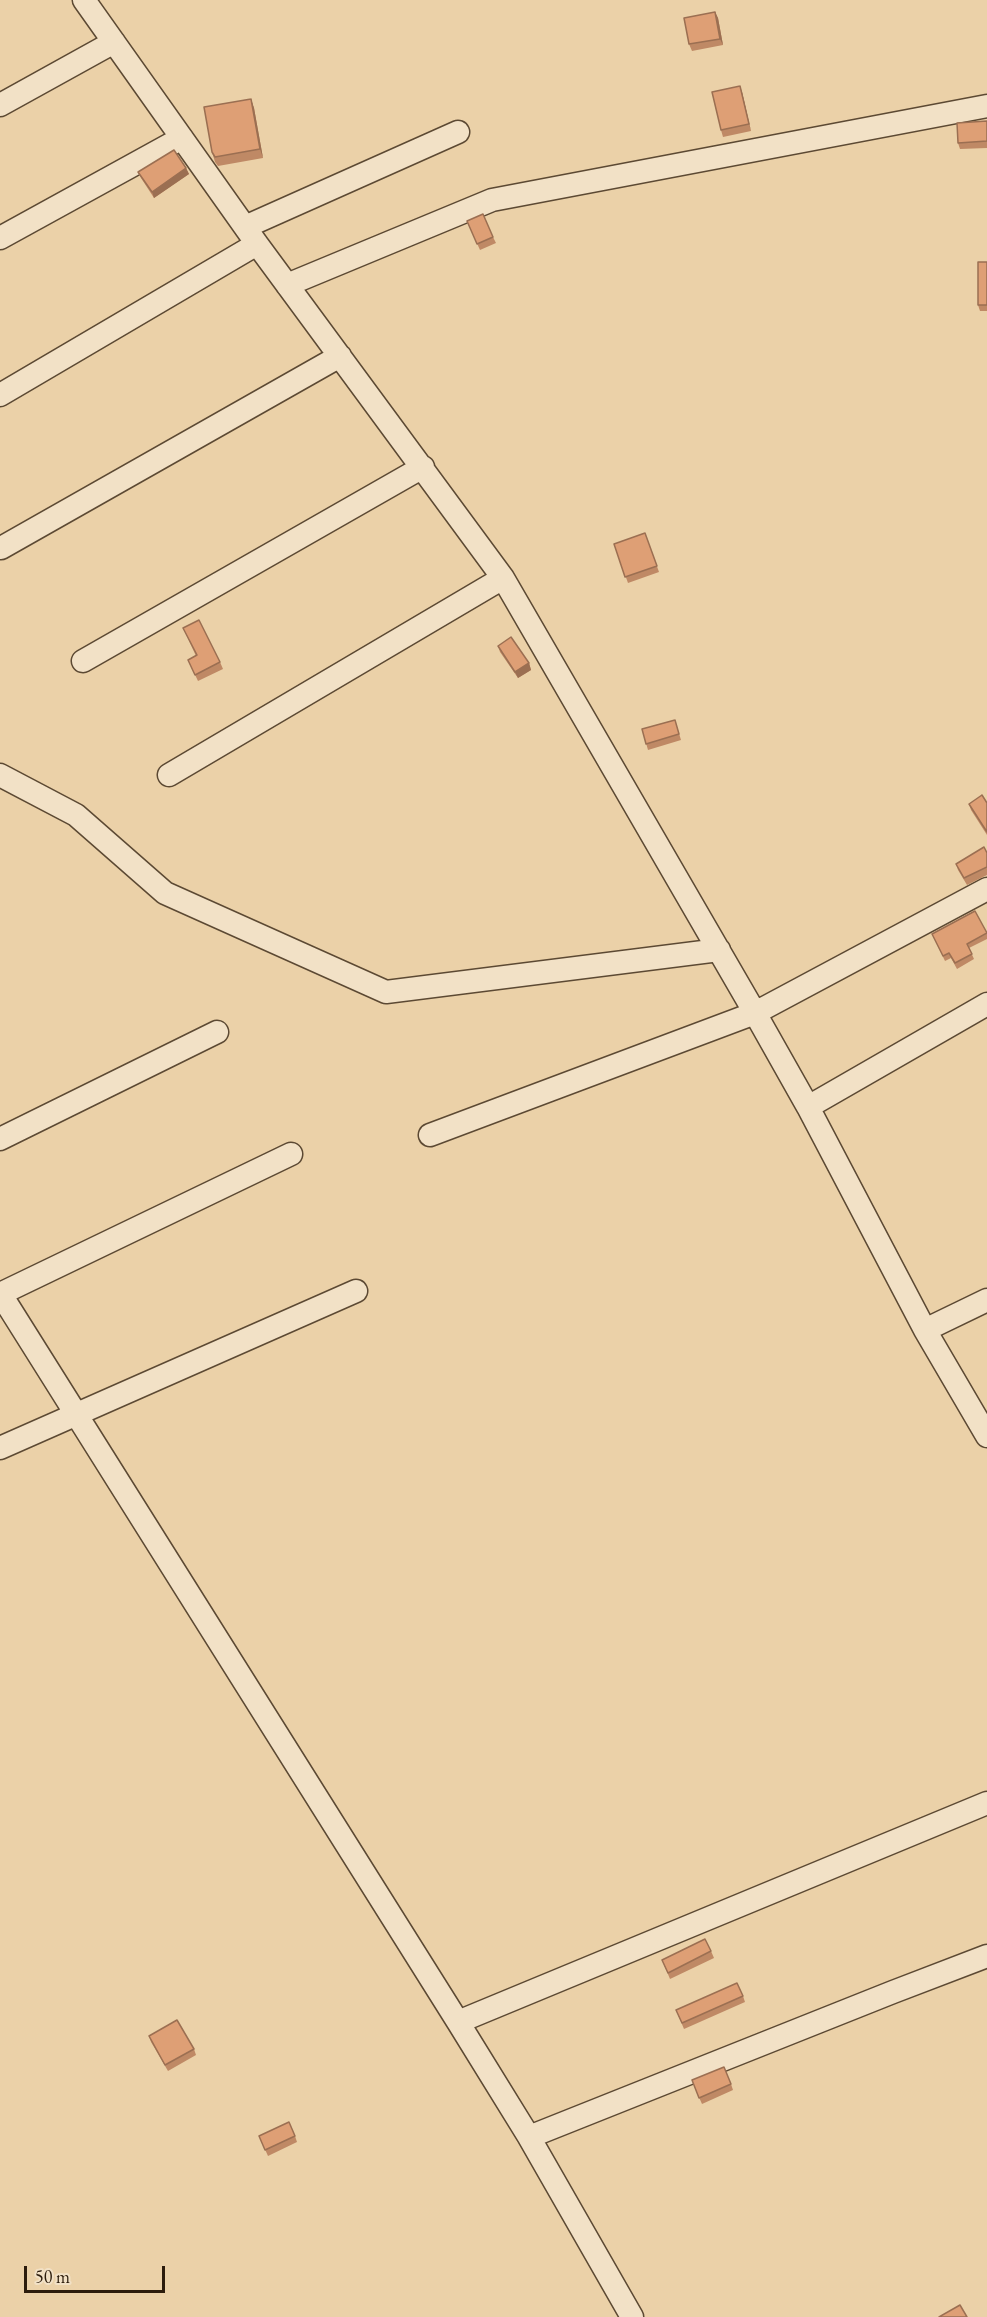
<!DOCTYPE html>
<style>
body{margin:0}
#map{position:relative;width:987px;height:2317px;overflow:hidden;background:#ebd1a8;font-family:"EB Garamond",serif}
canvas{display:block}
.scale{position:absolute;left:24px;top:2266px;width:141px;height:27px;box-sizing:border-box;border:3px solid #2c1c0c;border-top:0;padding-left:8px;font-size:18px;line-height:21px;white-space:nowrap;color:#2c1c0c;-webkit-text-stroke:4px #f2e1c6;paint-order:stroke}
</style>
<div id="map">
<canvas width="987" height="2317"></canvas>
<div class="scale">50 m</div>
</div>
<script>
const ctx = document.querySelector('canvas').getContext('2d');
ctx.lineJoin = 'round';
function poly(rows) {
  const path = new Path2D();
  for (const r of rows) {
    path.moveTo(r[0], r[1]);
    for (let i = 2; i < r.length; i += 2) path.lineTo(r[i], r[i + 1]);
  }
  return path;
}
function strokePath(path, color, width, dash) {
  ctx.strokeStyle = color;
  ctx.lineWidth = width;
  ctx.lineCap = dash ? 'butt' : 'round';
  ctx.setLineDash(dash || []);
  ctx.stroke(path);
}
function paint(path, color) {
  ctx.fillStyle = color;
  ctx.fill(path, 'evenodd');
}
const minor = poly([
 [84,0,257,244,503,578,755,1013,808,1107,925,1330,987,1436],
 [0,105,114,42],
 [245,227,458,132],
 [0,238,182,138],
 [287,285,492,200,987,106],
 [0,395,257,244],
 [1,548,340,356],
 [83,661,423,467],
 [0,775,76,815,165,893,386,992,719,950],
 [169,775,503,578],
 [808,1107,987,1004],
 [430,1135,755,1013,987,889],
 [0,1139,217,1032],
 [0,1293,458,2022,529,2137,632,2317],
 [0,1294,291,1154],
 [925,1330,987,1300],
 [0,1448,356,1291],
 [458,2022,987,1803],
 [529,2137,893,1992,987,1956]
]);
strokePath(minor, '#5c4933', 25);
strokePath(minor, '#f2e1c6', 22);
paint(poly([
 [715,12,718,18,723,45,692,51,689,44],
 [742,92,751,131,723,137,721,130],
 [251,99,254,108,263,158,218,166,215,162,212,152],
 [987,121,987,148,960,149,958,143],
 [186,168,189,174,154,198,141,178,138,172],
 [467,221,493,237,496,243,480,250],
 [987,262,987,311,980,311,978,305],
 [645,533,659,572,628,583,614,544],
 [183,628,220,662,223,669,198,681,188,660,196,656],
 [498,646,529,663,531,670,518,678,500,652],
 [675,720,681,740,648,750,642,729],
 [987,803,987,835,971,810,969,804],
 [987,853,987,875,967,885,958,870,956,864],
 [987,933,987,939,969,948,974,959,957,969,951,958,945,961,932,934],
 [711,1951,714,1958,670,1979,662,1960],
 [743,1996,745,2002,684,2029,676,2010],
 [149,2036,194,2049,196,2055,168,2071,151,2042],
 [731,2084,733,2090,702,2104,694,2086],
 [259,2136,295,2136,297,2142,268,2156]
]), '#bf8965');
paint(poly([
 [715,12,718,18,723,45,720,39],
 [740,86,742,92,751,131,749,124],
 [251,99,254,108,263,158,260,149],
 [186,168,189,174,154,198,152,192],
 [529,663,531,670,518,678,515,672]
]), '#9b6f52');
const building = poly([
 [715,12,720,39,689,44,684,18,715,12],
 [740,86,749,124,721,130,712,92,740,86],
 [251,99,260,149,215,157,212,152,204,107,251,99],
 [987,121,987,141,958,143,957,123,987,121],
 [174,150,186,168,152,192,138,172,174,150],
 [483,214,493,237,477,244,467,221,483,214],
 [978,262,987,262,987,305,978,305,978,262],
 [645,533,657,566,625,577,614,544,645,533],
 [199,620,220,662,195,675,188,660,197,655,183,628,199,620],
 [511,637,529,663,515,672,498,646,511,637],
 [675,720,679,734,646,744,642,729,675,720],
 [982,795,987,803,987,832,969,804,982,795],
 [984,847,987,853,987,867,964,878,956,864,984,847],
 [975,911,987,933,967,944,972,954,955,963,949,953,943,956,932,934,975,911],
 [705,1939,711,1951,668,1973,662,1960,705,1939],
 [737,1983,743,1996,682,2023,676,2010,737,1983],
 [177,2020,194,2049,165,2065,149,2036,177,2020],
 [724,2067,731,2084,699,2098,692,2080,724,2067],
 [289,2122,295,2136,265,2150,259,2136,289,2122],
 [960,2305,967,2317,939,2317,960,2305]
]);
paint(building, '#de9f75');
strokePath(building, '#9b6f52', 1.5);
</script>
